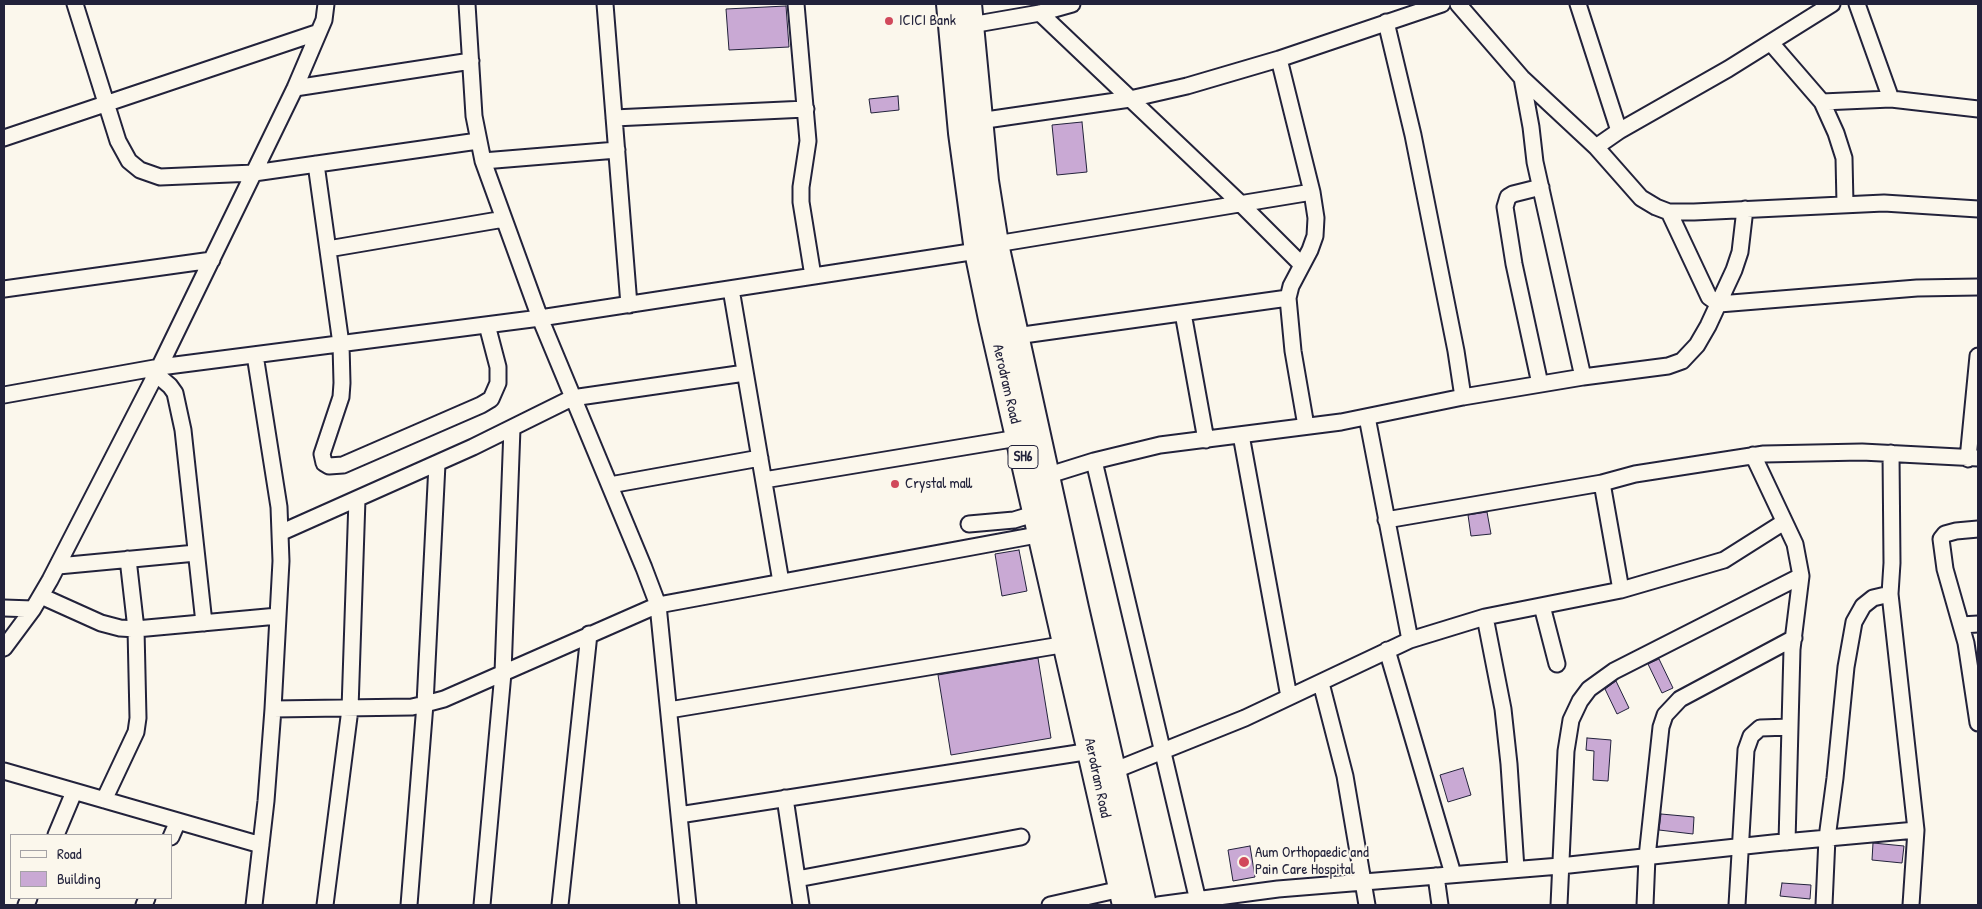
<!DOCTYPE html>
<style>
body{margin:0}
#map{position:relative;width:1982px;height:909px;overflow:hidden;background:#fbf7ec;font-family:"Patrick Hand",sans-serif}
canvas{display:block}
.frame{position:absolute;inset:0;border:5px solid #22223b;pointer-events:none}
.legend{position:absolute;left:10px;top:834px;width:162px;height:65px;box-sizing:border-box;background:#fbf7ec;border:1px solid #a4a2a5;margin:0;padding:6px 9px;list-style:none;font-size:15px;color:#22223b}
.legend li{display:flex;align-items:center;gap:10px;height:25px}
.legend b{width:25px;border:1px solid #a4a2a5}
</style>
<div id="map">
<canvas width="1982" height="909"></canvas>
<div class="frame"></div>
<ul class="legend">
<li><b style="height:6px;background:#fbf7ec"></b>Road</li>
<li><b style="height:14px;background:#c9a9d4"></b>Building</li>
</ul>
</div>
<script>
const ctx = document.querySelector('canvas').getContext('2d');
ctx.lineJoin = 'round';
function paint(path, color) {
  ctx.fillStyle = color;
  ctx.fill(path, 'evenodd');
}
function poly(rows) {
  const path = new Path2D();
  for (const r of rows) {
    path.moveTo(r[0], r[1]);
    for (let i = 2; i < r.length; i += 2) path.lineTo(r[i], r[i + 1]);
  }
  return path;
}
function strokePath(path, color, width, dash) {
  ctx.strokeStyle = color;
  ctx.lineWidth = width;
  ctx.lineCap = dash ? 'butt' : 'round';
  ctx.setLineDash(dash || []);
  ctx.stroke(path);
}
function label(font, color, halo, rows, align = 'center') {
  ctx.font = font + ' "Patrick Hand",sans-serif';
  ctx.lineWidth = 4;
  ctx.setLineDash([]);
  ctx.textBaseline = 'middle';
  ctx.strokeStyle = halo;
  ctx.fillStyle = color;
  for (const [text, x, y, turn = 0] of rows) {
    ctx.save();
    ctx.translate(x, y);
    ctx.rotate((+turn || 0) * Math.PI / 180);
    ctx.textAlign = isNaN(turn) ? turn : align;
    if (halo) ctx.strokeText(text, 0, 0);
    ctx.fillText(text, 0, 0);
    ctx.restore();
  }
}
const building = poly([
 [786,6,789,47,729,50,726,9,786,6],
 [898,96,899,110,871,113,869,99,898,96],
 [1082,122,1087,172,1057,175,1052,125,1082,122],
 [1487,512,1491,534,1471,536,1468,515,1487,512],
 [1019,550,1027,591,1002,596,995,554,1019,550],
 [1038,658,1051,738,951,755,938,675,1038,658],
 [1659,659,1673,688,1662,693,1648,664,1659,659],
 [1616,681,1629,708,1617,714,1605,689,1616,681],
 [1587,738,1611,740,1608,781,1593,780,1594,751,1586,750,1587,738],
 [1463,768,1471,795,1448,802,1440,775,1463,768],
 [1661,814,1694,817,1693,834,1659,830,1661,814],
 [1873,843,1904,846,1902,863,1872,860,1873,843],
 [1250,846,1255,877,1233,881,1228,850,1250,846],
 [1782,883,1811,885,1810,899,1780,896,1782,883]
]);
paint(building, '#c9a9d4');
strokePath(building, '#22223b', 1);
const street = poly([
 [75,4,118,141,129,161,140,170,160,177,254,173,478,141],
 [467,4,474,116,483,161,540,318,644,568,658,605,688,905],
 [605,4,629,305],
 [796,4,808,141,801,187,801,202,813,276],
 [1458,4,1522,78,1596,147,1641,198,1656,207,1669,212,1694,212,1884,203,1978,209],
 [1578,4,1619,131],
 [1857,4,1891,99],
 [1040,13,1241,204,1301,264],
 [1386,22,1413,135,1456,351,1463,397],
 [971,25,1040,13,1072,4],
 [1771,43,1822,102,1836,133,1844,158,1845,204],
 [1279,59,1312,192,1316,218,1315,236,1310,250,1291,286,1288,298,1293,351,1306,426],
 [1522,78,1531,127,1535,162,1583,377],
 [295,88,471,61],
 [1822,102,1891,99,1978,109],
 [614,118,806,109],
 [979,121,1130,99,1187,86,1279,59,1442,4],
 [4,138,319,32],
 [1596,147,1619,131,1728,69,1832,4],
 [483,161,617,150],
 [316,164,341,344,342,383,341,397,322,454,324,463,329,466,343,465,481,405,491,399,498,383,498,367,487,325],
 [1669,212,1709,297,1719,304,1917,288,1978,287],
 [996,244,1312,192],
 [328,249,504,219],
 [4,289,212,260],
 [731,289,781,582],
 [1183,313,1206,440],
 [1016,336,1288,298],
 [156,374,170,386,175,393,183,430,204,623],
 [1540,384,1514,264,1505,207,1508,197,1513,194,1541,187],
 [4,395,160,367,540,318,977,251],
 [1367,417,1410,640],
 [1241,435,1289,697],
 [1891,453,1892,563,1890,594,1916,830,1911,905],
 [1753,455,1795,544,1801,576,1792,649,1787,842],
 [1968,459,1978,356],
 [1094,461,1199,905],
 [1046,476,1094,461,1160,445,1341,422,1463,397,1583,377,1668,366,1682,361,1697,345,1708,326,1734,270,1740,252,1745,209],
 [764,480,1018,438],
 [1602,483,1621,590],
 [610,485,760,458],
 [1386,520,1602,483,1635,474,1764,454,1862,452,1978,458],
 [969,524,1014,520,1037,513],
 [1978,529,1956,531,1945,534,1941,539,1945,569,1966,643,1978,723],
 [280,533,473,447,572,398,745,373],
 [58,566,196,553],
 [41,596,101,623,120,628,136,629,278,616],
 [1542,606,1557,664],
 [4,608,33,609],
 [1485,617,1503,709,1509,764,1516,869],
 [1961,625,1978,624],
 [4,648,33,609,50,580,156,374,295,88,324,20,326,4],
 [1387,650,1453,874],
 [1321,683,1345,776,1367,905],
 [273,709,412,707,425,704,444,699,658,605,1042,534],
 [669,710,1067,644],
 [4,771,261,845],
 [1113,771,1245,718,1410,640,1485,617,1621,590,1724,560,1784,522],
 [785,798,801,905],
 [104,800,136,732,138,718,136,629,128,559],
 [679,815,1091,751],
 [56,835,74,792],
 [171,837,178,821],
 [1436,876,1440,905],
 [797,879,1021,837],
 [26,905,29,898],
 [144,905,147,898],
 [254,905,266,801,273,709,281,561,279,507,255,355],
 [325,905,350,709,357,499],
 [409,905,425,704,437,464],
 [482,905,503,673,512,428],
 [560,905,589,634],
 [1050,905,1121,889],
 [1158,905,1278,889,1560,866,1773,843,1916,830],
 [1559,905,1566,751,1571,720,1580,701,1589,689,1614,671,1801,576],
 [1645,905,1647,857,1661,727,1665,715,1680,699,1794,638],
 [1737,905,1746,750,1751,736,1760,728,1790,727],
 [1824,905,1827,838,1835,778,1846,667,1854,622,1863,606,1873,598,1890,594]
]);
const primary = poly([
 [949,4,961,133,977,251,991,319,1125,905],
 [969,4,986,181,996,244,1076,608,1144,905]
]);
strokePath(street, '#22223b', 19);
strokePath(primary, '#22223b', 28);
strokePath(street, '#fbf7ec', 15);
strokePath(primary, '#fbf7ec', 24);
for (const [x, y, r, color] of [
 [889,21,5,"#d1495b"],
 [895,484,5,"#d1495b"],
 [1244,862,6,"#d1495b"]
]) {
  const dot = new Path2D();
  dot.arc(x, y, r, 0, 2 * Math.PI);
  ctx.fillStyle = color;
  ctx.fill(dot);
  strokePath(dot, '#fbf7ec', 2);
}
for (const [x, y, w] of [
 [1023,457,30]
]) {
  const box = new Path2D();
  box.roundRect(x - w / 2, y - 11.5, w, 23, 4);
  ctx.fillStyle = '#fbf7ec';
  ctx.fill(box);
  strokePath(box, '#22223b', 1);
}
label('bold 14px', '#22223b', null, [
 ["SH6",1023,457]
]);
label('15px', '#22223b', '#fbf7ec', [
 ["ICICI Bank",899,21],
 ["Crystal mall",905,484],
 ["Aum Orthopaedic and",1255,853],
 ["Pain Care Hospital",1255,870]
], 'left');
label('15px', '#22223b', '#fbf7ec', [
 ["Aerodram Road",1006,384,77],
 ["Aerodram Road",1097,778,78]
]);
</script>
